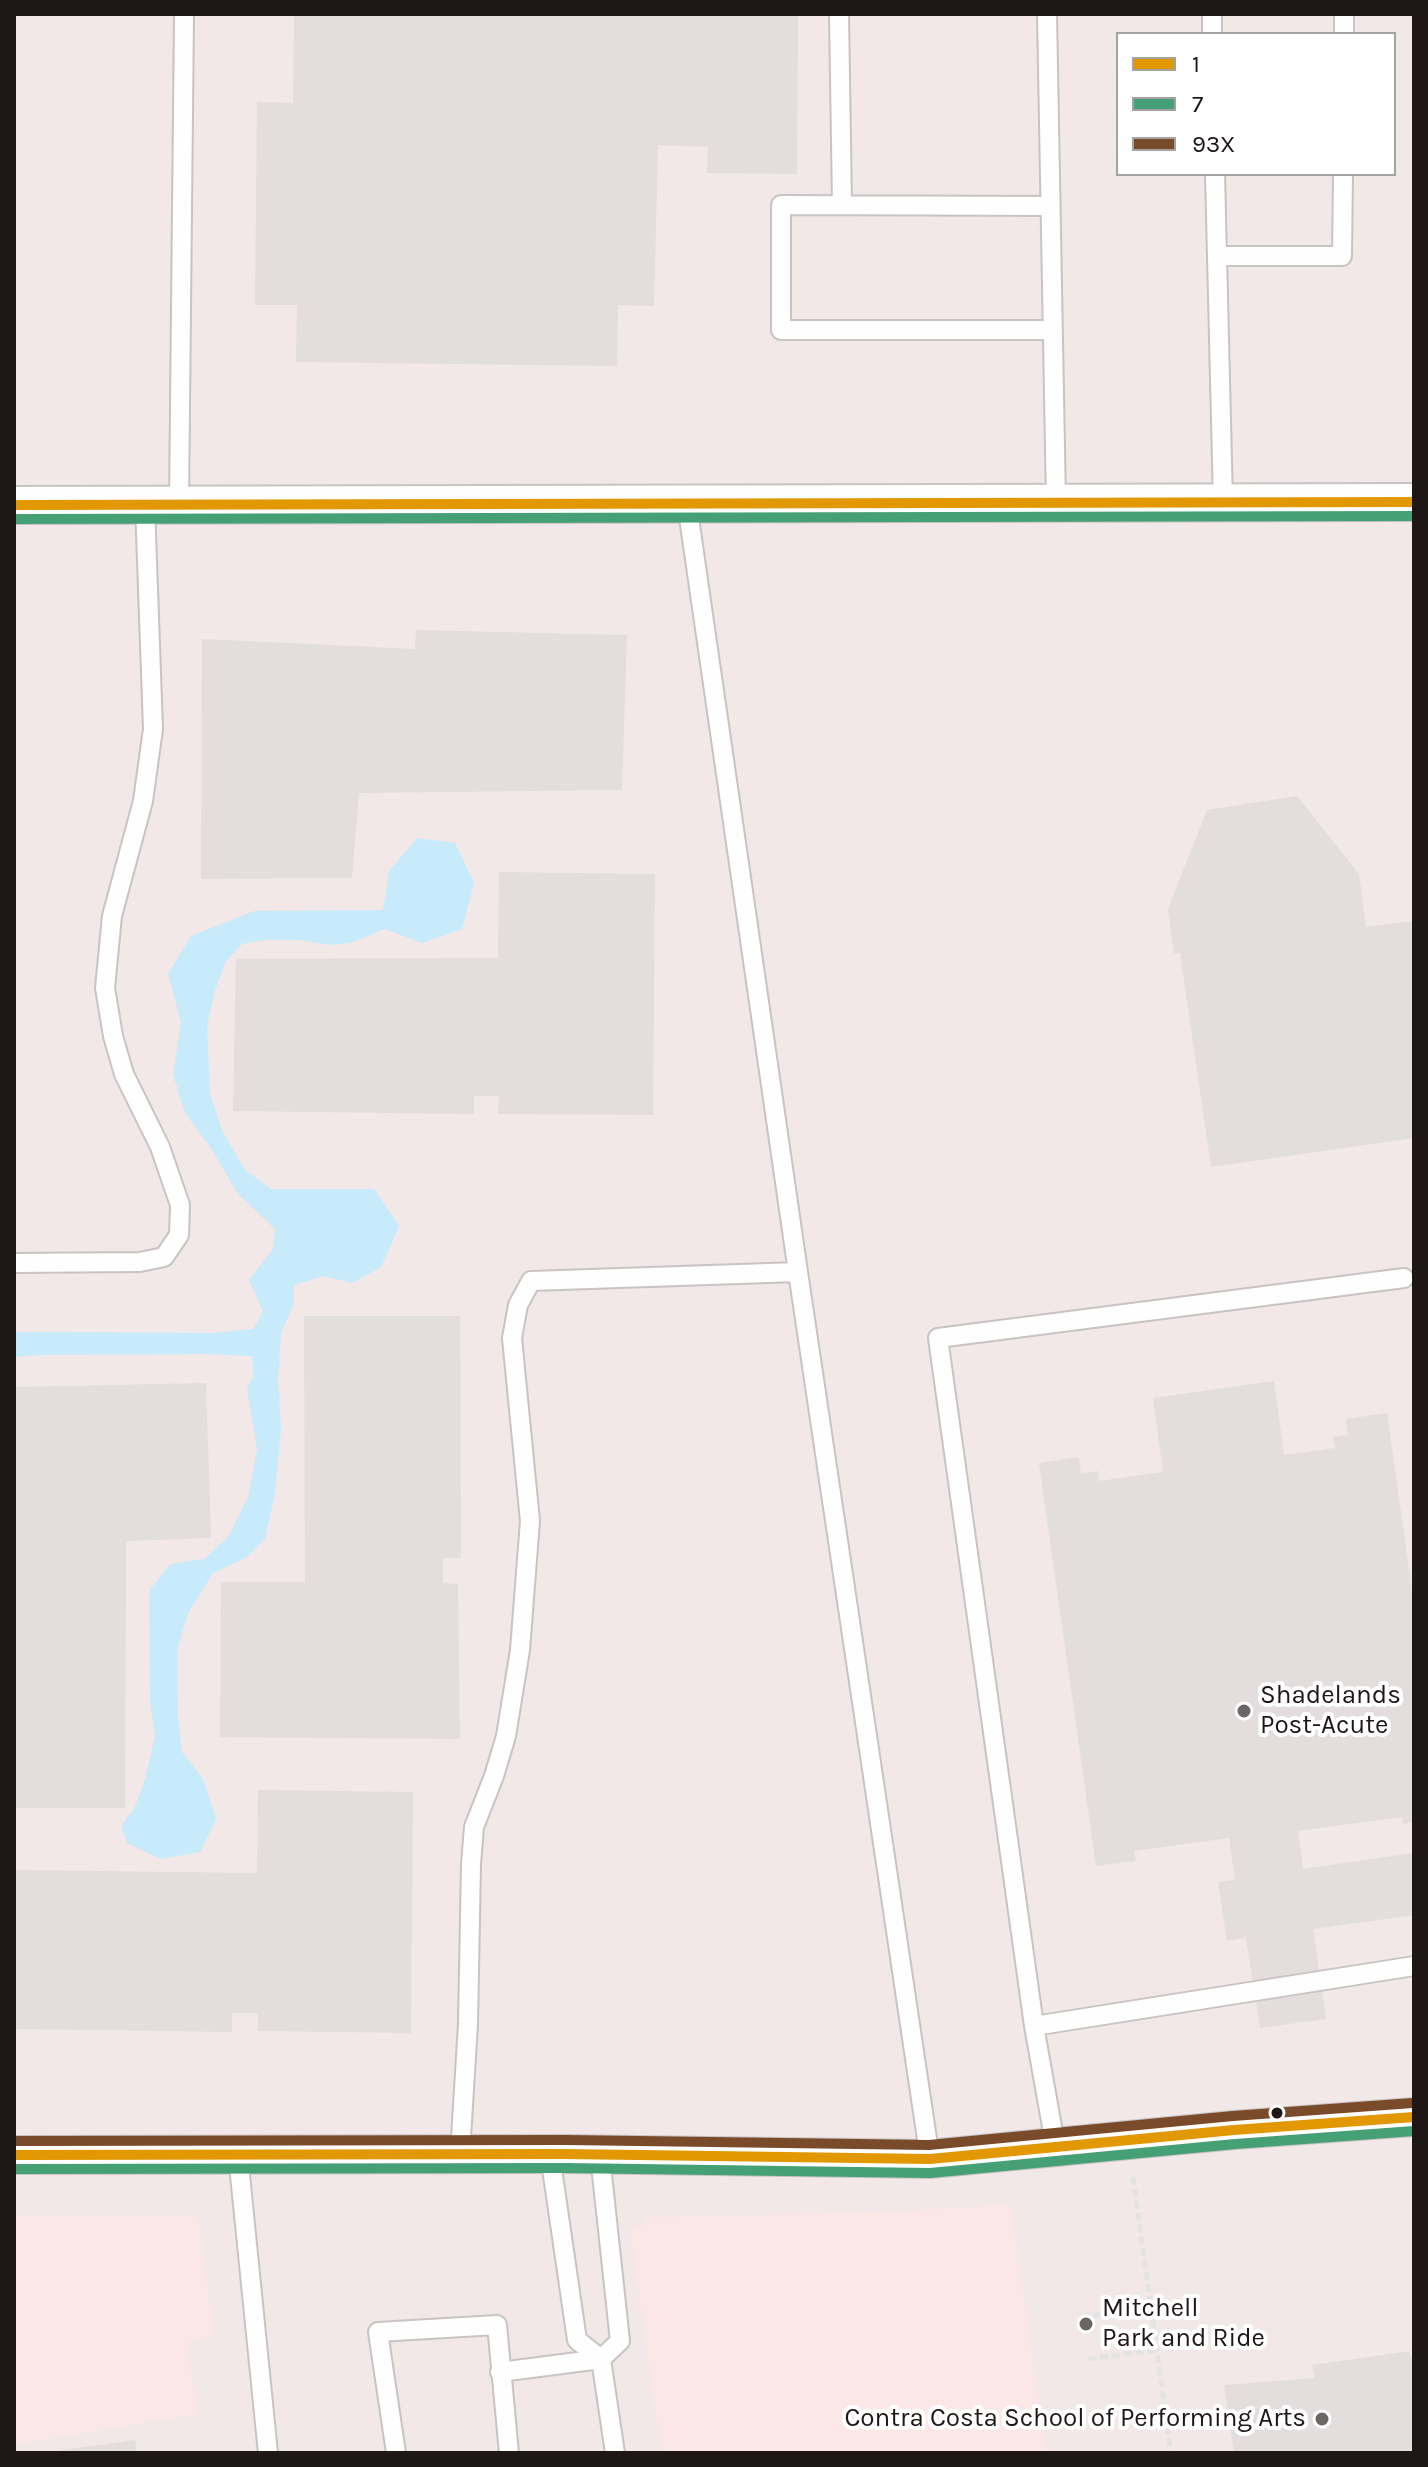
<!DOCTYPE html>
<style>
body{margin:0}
#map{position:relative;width:1428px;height:2467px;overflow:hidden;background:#faf7f7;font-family:Karla,sans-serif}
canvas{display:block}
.frame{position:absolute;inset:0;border:16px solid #1f1616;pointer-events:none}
.legend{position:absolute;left:1116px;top:32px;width:280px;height:144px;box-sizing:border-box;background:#fff;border:2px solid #a5a2a2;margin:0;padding:10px 14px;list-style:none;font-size:24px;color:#1f1616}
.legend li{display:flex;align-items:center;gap:16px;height:40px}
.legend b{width:40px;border:2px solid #a5a2a2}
</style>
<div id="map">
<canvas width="1428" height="2467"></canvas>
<div class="frame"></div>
<ul class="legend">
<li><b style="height:10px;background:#e19802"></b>1</li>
<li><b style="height:10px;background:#46a076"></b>7</li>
<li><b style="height:10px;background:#7a4b2a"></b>93X</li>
</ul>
</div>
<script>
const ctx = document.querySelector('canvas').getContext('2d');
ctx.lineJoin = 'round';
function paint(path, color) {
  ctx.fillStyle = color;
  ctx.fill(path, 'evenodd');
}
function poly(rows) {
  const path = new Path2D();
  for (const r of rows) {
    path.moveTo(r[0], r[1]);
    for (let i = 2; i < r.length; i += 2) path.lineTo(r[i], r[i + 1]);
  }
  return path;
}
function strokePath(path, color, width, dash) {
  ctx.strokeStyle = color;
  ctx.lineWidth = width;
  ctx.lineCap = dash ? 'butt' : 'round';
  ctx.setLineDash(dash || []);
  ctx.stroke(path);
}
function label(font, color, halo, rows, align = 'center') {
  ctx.font = font + ' Karla,sans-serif';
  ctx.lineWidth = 8;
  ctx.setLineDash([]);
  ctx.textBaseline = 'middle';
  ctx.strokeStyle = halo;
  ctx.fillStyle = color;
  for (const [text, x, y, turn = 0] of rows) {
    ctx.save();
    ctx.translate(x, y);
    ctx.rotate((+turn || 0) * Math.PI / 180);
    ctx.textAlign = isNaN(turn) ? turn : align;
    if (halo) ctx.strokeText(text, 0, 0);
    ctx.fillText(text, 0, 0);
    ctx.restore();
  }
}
paint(poly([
 [14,14,1414,14,1414,2453,14,2453],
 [1118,34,1394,34,1394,174,1118,174]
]), '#f1e8e7');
paint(poly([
 [1011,2205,1046,2453,661,2453,630,2226,645,2226,645,2217,831,2214],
 [14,2215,198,2215,214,2335,187,2341,197,2414,14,2445]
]), '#fbe7e6');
paint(poly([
 [417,838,455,843,474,883,462,929,422,943,385,929,353,942,333,945,297,940,264,940,242,944,226,961,215,990,207,1025,210,1093,222,1131,245,1170,271,1189,374,1189,399,1226,381,1267,352,1283,323,1276,294,1285,294,1303,281,1333,278,1380,281,1428,275,1493,265,1539,247,1557,213,1573,188,1613,177,1650,178,1716,182,1752,203,1779,216,1819,200,1852,160,1859,127,1843,121,1826,135,1807,145,1779,155,1736,150,1702,149,1591,170,1564,204,1559,228,1537,248,1497,257,1449,247,1389,253,1376,252,1356,208,1354,39,1355,14,1357,14,1332,213,1333,253,1329,263,1312,249,1280,273,1249,275,1229,237,1193,211,1148,185,1113,173,1074,181,1022,168,974,191,936,254,911,383,910,389,871]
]), '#c7ebfa');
paint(poly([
 [294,14,798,14,797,174,707,173,708,147,658,145,654,306,618,305,617,366,296,362,297,305,255,305,257,102,293,103],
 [416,630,627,635,622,790,359,793,352,878,201,879,202,639,415,649],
 [1297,796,1359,874,1366,927,1414,921,1414,1138,1211,1167,1180,953,1174,953,1168,909,1207,810],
 [499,872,655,874,653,1115,498,1114,499,1096,474,1096,474,1114,233,1111,236,959,498,958],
 [304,1316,460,1316,461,1558,443,1558,443,1583,458,1584,460,1739,220,1737,221,1582,305,1582],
 [1274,1381,1284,1455,1335,1448,1333,1437,1348,1435,1346,1419,1387,1413,1414,1605,1414,1822,1403,1824,1402,1817,1298,1831,1303,1869,1414,1853,1414,1915,1313,1929,1326,2019,1260,2028,1246,1938,1227,1941,1218,1882,1235,1880,1229,1838,1134,1851,1136,1861,1096,1866,1039,1463,1079,1457,1081,1474,1098,1471,1099,1481,1163,1472,1153,1398],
 [206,1383,211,1538,126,1541,125,1808,14,1808,14,1387],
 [258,1790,413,1792,411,2033,258,2031,258,2013,232,2013,232,2032,14,2029,14,1870,257,1873],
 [1410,2351,1410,2357,1414,2356,1414,2453,1234,2453,1224,2385,1315,2378,1312,2365],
 [135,2440,137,2453,57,2453,57,2451]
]), '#e3dddd');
const service = poly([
 [839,14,842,205],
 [1047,14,1056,503],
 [1212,14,1212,34],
 [1344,34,1344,14],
 [1215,174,1223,502],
 [1050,206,781,205,781,330,1053,330],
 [1217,256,1342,256,1343,174],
 [687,504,798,1272,930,2159],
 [179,505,184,14],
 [14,1263,140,1262,164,1257,179,1235,180,1205,160,1147,124,1074,113,1036,105,988,112,916,143,801,153,729,145,505],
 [1034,2026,1414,1966],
 [1056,2149,1034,2026,938,1338,1404,1278],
 [460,2154,468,2024,471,1864,474,1827,494,1776,506,1736,520,1650,530,1521,512,1338,518,1305,531,1281,798,1272],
 [238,2155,268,2453],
 [550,2155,577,2340,601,2359,620,2341,600,2156],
 [500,2372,601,2359,615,2453],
 [396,2453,378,2332,497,2325,509,2453]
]);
const minor = poly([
 [14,505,1414,502],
 [14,2155,565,2154,930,2159,1234,2130,1414,2117]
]);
strokePath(service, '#cac3c3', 22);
strokePath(minor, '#cac3c3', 40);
strokePath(poly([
 [1133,2177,1171,2453],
 [1082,2317,1151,2308],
 [1088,2359,1157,2350]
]), '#e3e3e3', 5, [8, 4]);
strokePath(service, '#fefefe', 18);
strokePath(minor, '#fefefe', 36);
strokePath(poly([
 [14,505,1414,502],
 [14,2155,565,2154,930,2159,1234,2130,1414,2117]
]), '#e19802', 10);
strokePath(poly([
 [14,519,1414,516],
 [14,2169,565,2168,930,2173,1235,2144,1414,2131]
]), '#46a076', 10);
strokePath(poly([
 [14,2141,565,2140,929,2145,1233,2116,1413,2103]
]), '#7a4b2a', 10);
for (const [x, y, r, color] of [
 [1244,1711,8,"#6c6565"],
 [1277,2113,7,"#1f1616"],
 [1086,2324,8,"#6c6565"],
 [1322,2419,8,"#6c6565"]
]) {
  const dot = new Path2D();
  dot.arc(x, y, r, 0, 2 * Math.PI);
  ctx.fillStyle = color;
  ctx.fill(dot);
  strokePath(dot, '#fff', 3);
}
label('26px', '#1f1616', '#fff', [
 ["Shadelands",1260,1696],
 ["Post-Acute",1260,1726],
 ["Mitchell",1102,2309],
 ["Park and Ride",1102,2339],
 ["Contra Costa School of Performing Arts",1306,2419,"right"]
], 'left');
</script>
